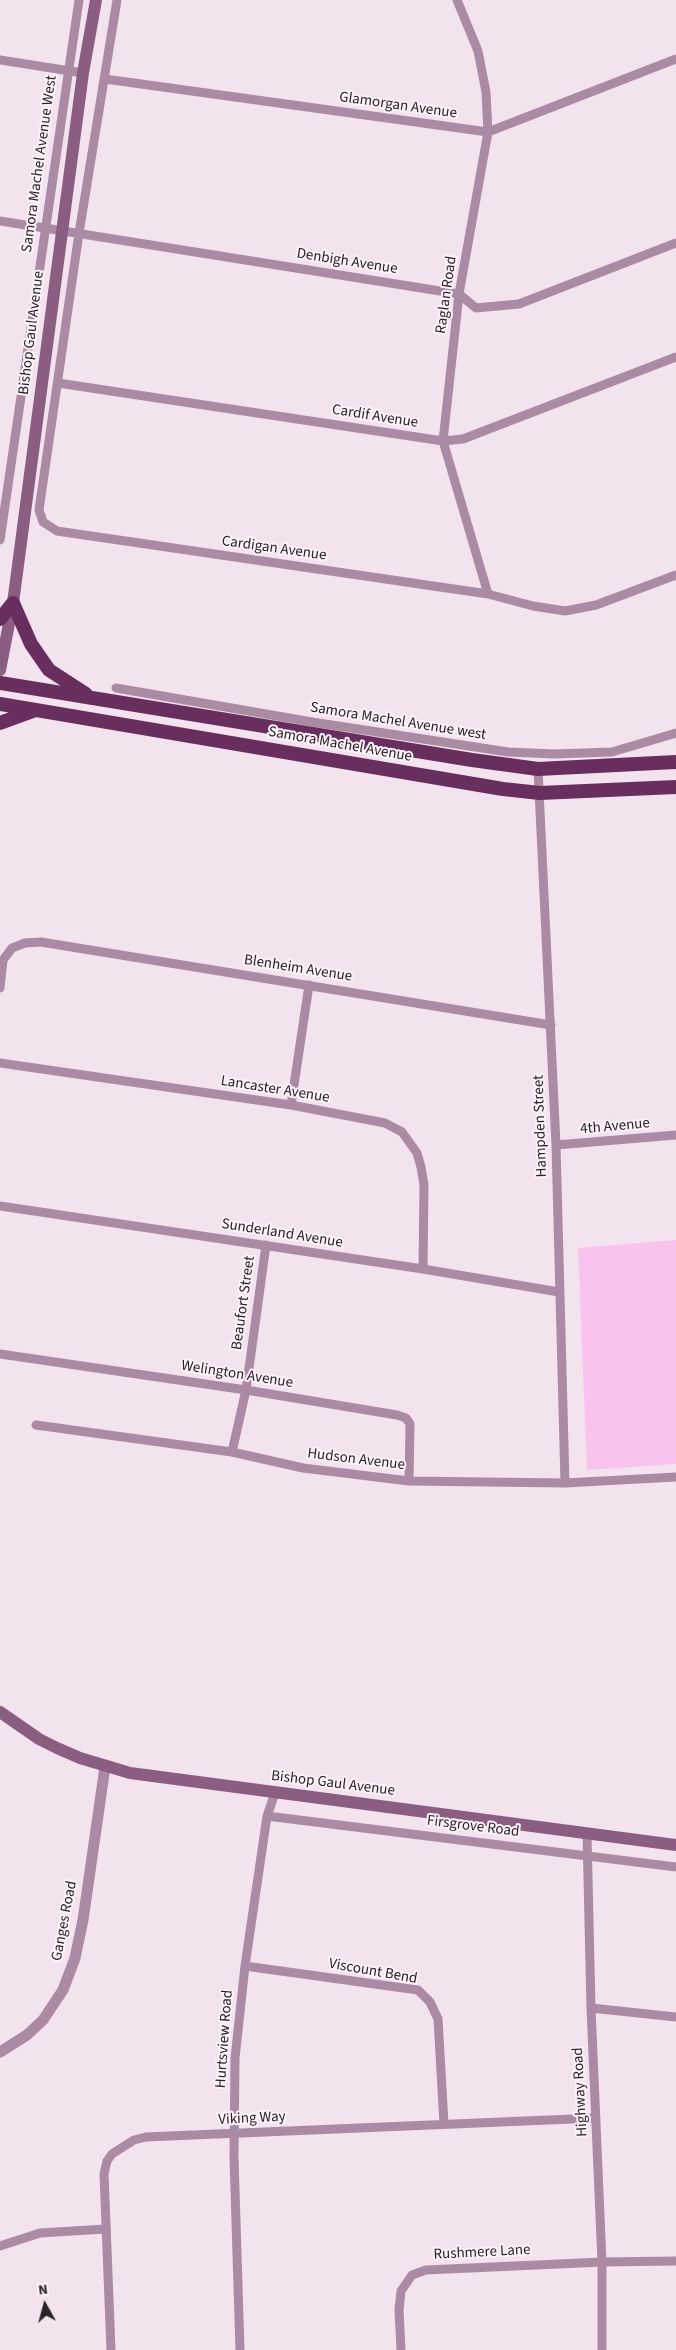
<!DOCTYPE html>
<style>
body{margin:0}
#map{position:relative;width:676px;height:2350px;overflow:hidden;background:#f3e3ee;font-family:"Source Sans 3",sans-serif}
canvas{display:block}
.north{position:absolute;left:20px;top:2280px;width:50px;height:50px;-webkit-text-stroke:4px #fef1fa;paint-order:stroke;rotate:353deg;font-size:14px;font-weight:700;line-height:20px;text-align:center;color:#282327}
.north::after{content:'';display:block;margin:auto;width:18px;height:22px;background:#282327;clip-path:polygon(50% 0,100% 100%,50% 72%,0 100%)}
</style>
<div id="map">
<canvas width="676" height="2350"></canvas>
<div class="north">N</div>
</div>
<script>
const ctx = document.querySelector('canvas').getContext('2d');
ctx.lineJoin = 'round';
function paint(path, color) {
  ctx.fillStyle = color;
  ctx.fill(path, 'evenodd');
}
function poly(rows) {
  const path = new Path2D();
  for (const r of rows) {
    path.moveTo(r[0], r[1]);
    for (let i = 2; i < r.length; i += 2) path.lineTo(r[i], r[i + 1]);
  }
  return path;
}
function strokePath(path, color, width, dash) {
  ctx.strokeStyle = color;
  ctx.lineWidth = width;
  ctx.lineCap = dash ? 'butt' : 'round';
  ctx.setLineDash(dash || []);
  ctx.stroke(path);
}
function label(font, color, halo, rows, align = 'center') {
  ctx.font = font + ' "Source Sans 3",sans-serif';
  ctx.lineWidth = 4;
  ctx.setLineDash([]);
  ctx.textBaseline = 'middle';
  ctx.strokeStyle = halo;
  ctx.fillStyle = color;
  for (const [text, x, y, turn = 0] of rows) {
    ctx.save();
    ctx.translate(x, y);
    ctx.rotate((+turn || 0) * Math.PI / 180);
    ctx.textAlign = isNaN(turn) ? turn : align;
    if (halo) ctx.strokeText(text, 0, 0);
    ctx.fillText(text, 0, 0);
    ctx.restore();
  }
}
paint(poly([
 [676,1240,676,1464,587,1470,578,1248]
]), '#fac3ed');
strokePath(poly([
 [117,0,79,233,39,510,43,522,57,531,488,594,533,606,565,611,596,605,676,575],
 [457,0,478,51,486,92,488,132,459,294,443,441,488,594],
 [0,60,83,73],
 [105,79,488,132,676,59],
 [0,221,459,294,476,308,519,304,676,243],
 [58,383,443,441,463,439,676,357],
 [0,540,79,0],
 [116,688,312,722,508,752,554,754,612,752,676,733],
 [538,769,556,1145,565,1483],
 [0,988,3,960,12,948,25,943,41,942,551,1025],
 [0,1063,291,1105,385,1123,402,1132,417,1153,421,1167,424,1185,423,1269],
 [291,1105,309,985],
 [556,1145,676,1135],
 [0,1206,423,1269,559,1292],
 [0,1354,246,1390,397,1415,406,1418,410,1424,409,1481],
 [36,1425,232,1452,303,1468,409,1481,565,1483,676,1477],
 [232,1452,246,1390,266,1245],
 [267,1816,676,1867],
 [587,1834,591,2008,602,2262,602,2350],
 [245,1966,418,1990,430,2002,438,2019,444,2124],
 [591,2008,676,2017],
 [0,2246,40,2233,105,2229],
 [111,2350,104,2174,107,2161,112,2154,134,2140,146,2137,596,2118],
 [240,2350,234,2158,235,2058,245,1966,267,1816,275,1793],
 [401,2350,399,2310,401,2291,412,2275,426,2270,602,2262,676,2261]
]), '#ab8ba3', 9);
strokePath(poly([
 [0,2052,27,2035,43,2020,63,1990,75,1958,83,1920,105,1767]
]), '#ab8ba3', 11);
strokePath(poly([
 [0,670,13,603,83,73,96,0],
 [0,1712,39,1739,57,1748,80,1758,130,1773,676,1845]
]), '#8b5d81', 12);
strokePath(poly([
 [0,619,13,603,31,644,49,670,86,694],
 [0,683,472,760,538,769,676,762],
 [0,704,503,789,540,793,676,787],
 [0,723,33,711]
]), '#682e5e', 14);
label('15px', '#282327', '#fef1fa', [
 ["Glamorgan Avenue",398,106,8],
 ["Samora Machel Avenue West",40,164,-82],
 ["Denbigh Avenue",347,262,9],
 ["Raglan Road",447,295,-82],
 ["Bishop Gaul Avenue",32,333,-83],
 ["Cardif Avenue",375,417,9],
 ["Cardigan Avenue",274,549,8],
 ["Samora Machel Avenue west",398,722,9],
 ["Samora Machel Avenue",340,745,10],
 ["Blenheim Avenue",298,969,9],
 ["Lancaster Avenue",275,1090,9],
 ["Hampden Street",541,1126,-92],
 ["4th Avenue",615,1127,-5],
 ["Sunderland Avenue",282,1234,9],
 ["Beaufort Street",244,1303,-82],
 ["Welington Avenue",237,1375,9],
 ["Hudson Avenue",356,1460,7],
 ["Bishop Gaul Avenue",333,1784,7],
 ["Firsgrove Road",473,1827,7],
 ["Ganges Road",65,1921,-79],
 ["Viscount Bend",373,1972,10],
 ["Hurtsview Road",225,2039,-86],
 ["Highway Road",581,2092,-93],
 ["Viking Way",252,2119,-3],
 ["Rushmere Lane",482,2253,-3]
]);
</script>
